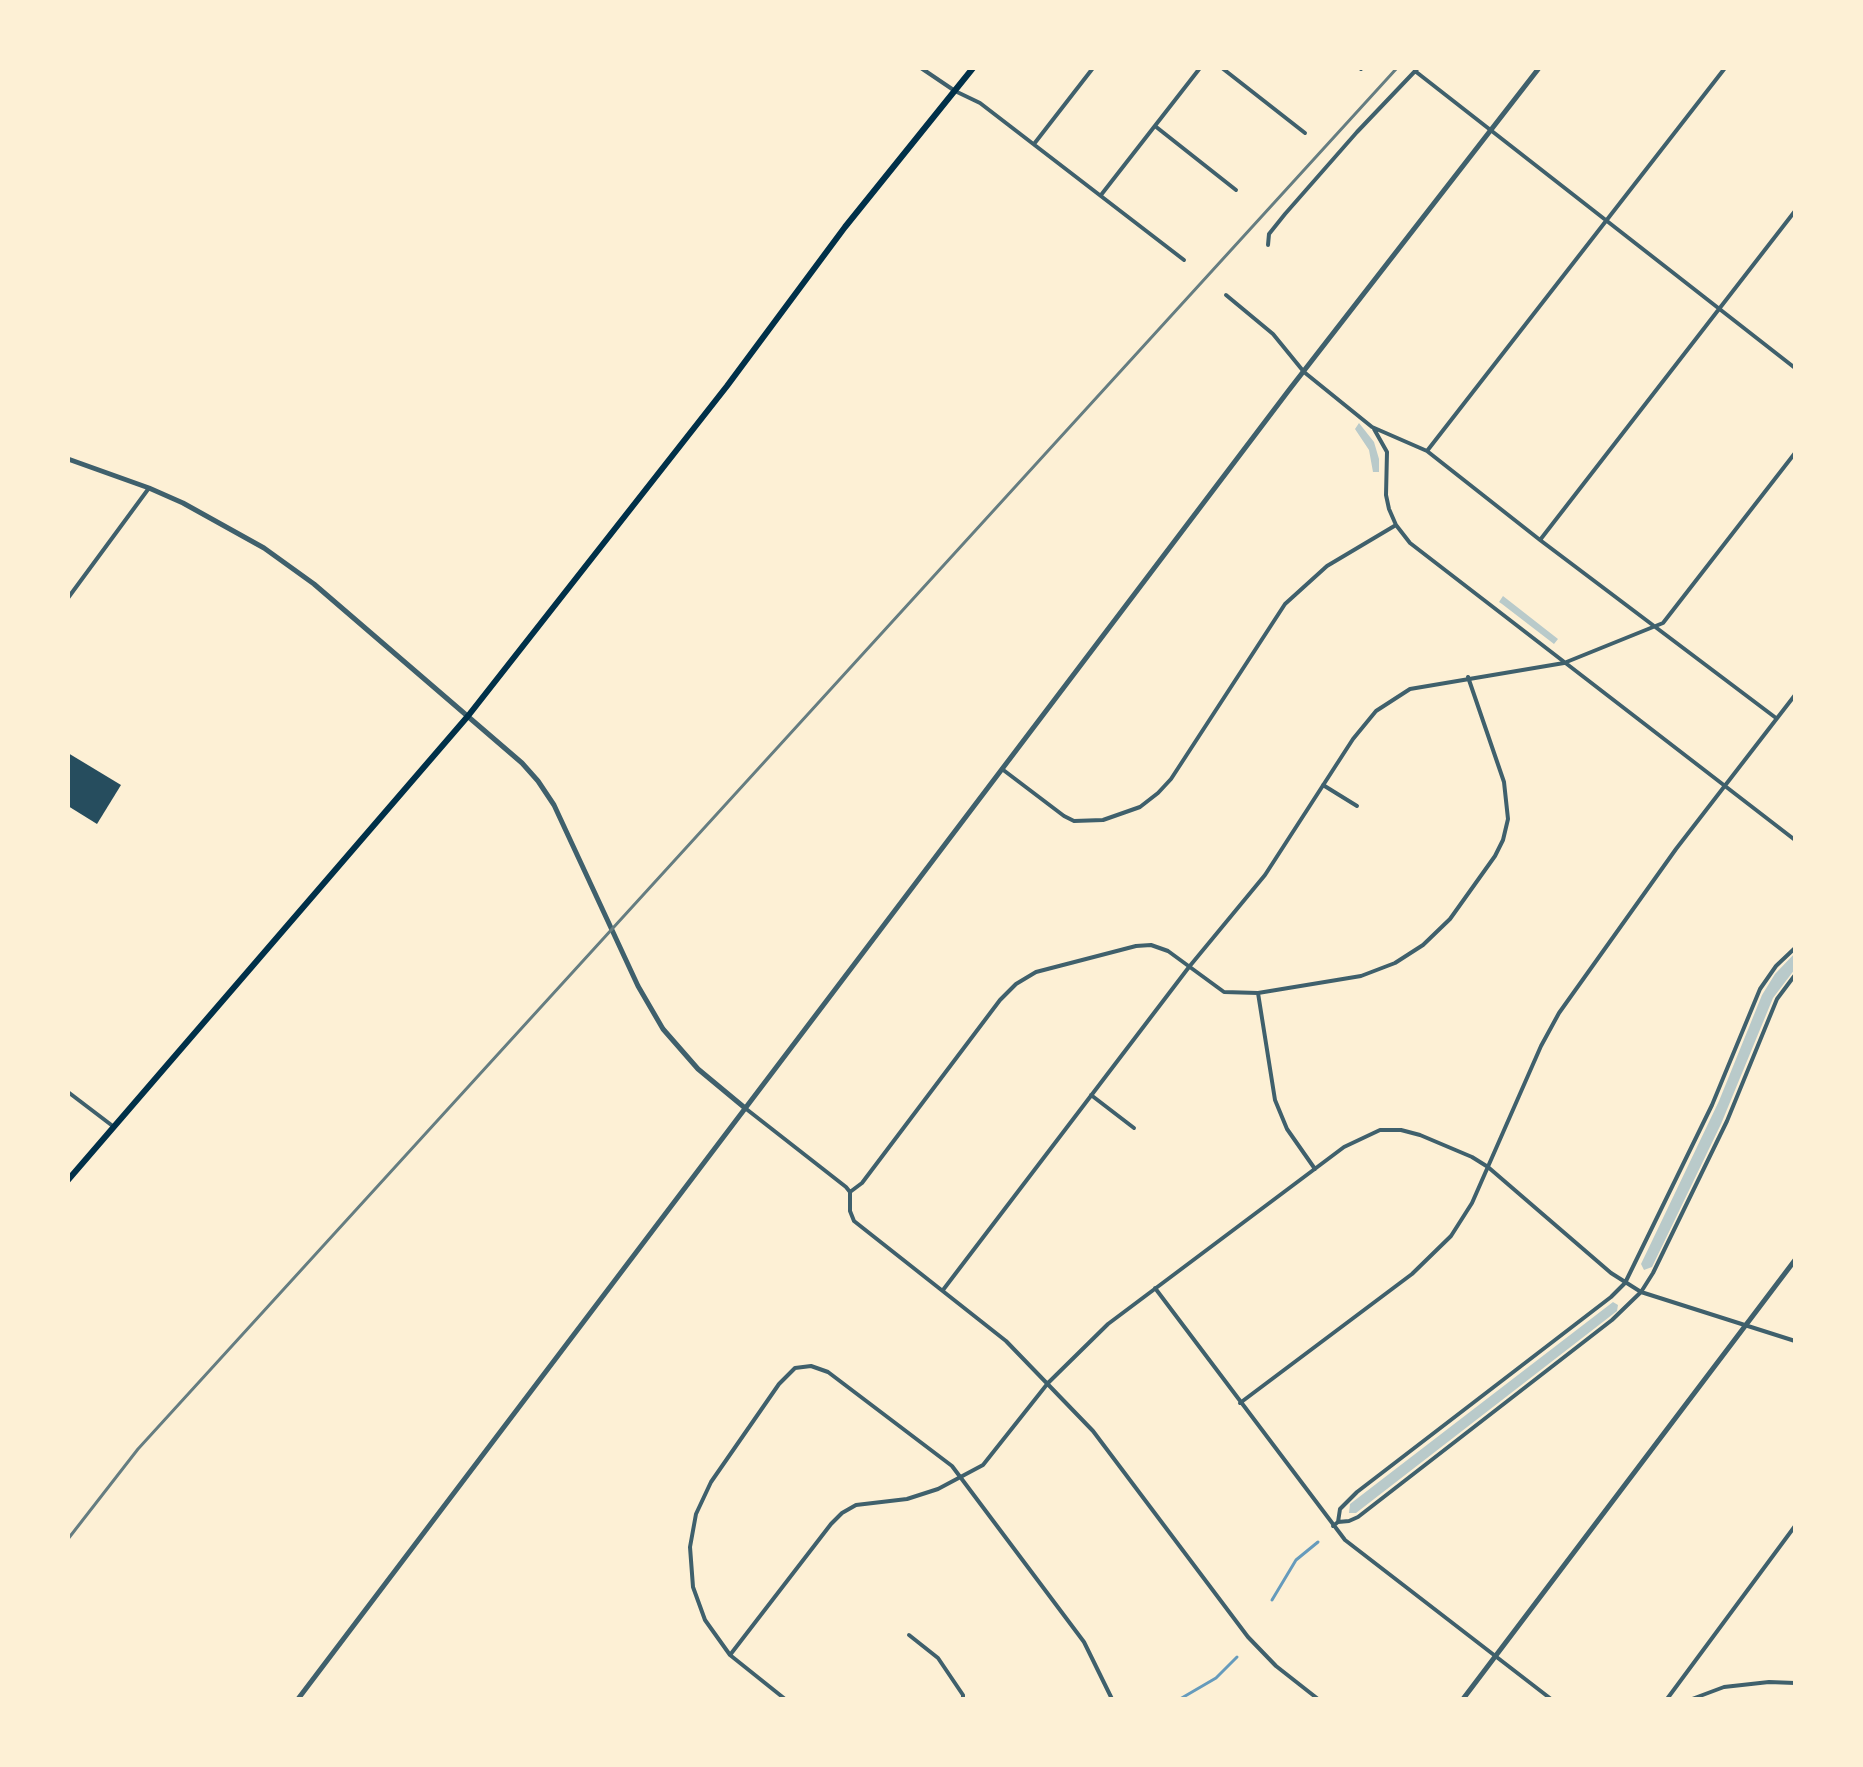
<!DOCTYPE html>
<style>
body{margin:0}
#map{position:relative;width:1863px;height:1767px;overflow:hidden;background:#fdf0d5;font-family:Manrope,sans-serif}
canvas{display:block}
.frame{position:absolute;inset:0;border:70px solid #fdf0d5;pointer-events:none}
</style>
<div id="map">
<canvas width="1863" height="1767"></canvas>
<div class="frame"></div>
</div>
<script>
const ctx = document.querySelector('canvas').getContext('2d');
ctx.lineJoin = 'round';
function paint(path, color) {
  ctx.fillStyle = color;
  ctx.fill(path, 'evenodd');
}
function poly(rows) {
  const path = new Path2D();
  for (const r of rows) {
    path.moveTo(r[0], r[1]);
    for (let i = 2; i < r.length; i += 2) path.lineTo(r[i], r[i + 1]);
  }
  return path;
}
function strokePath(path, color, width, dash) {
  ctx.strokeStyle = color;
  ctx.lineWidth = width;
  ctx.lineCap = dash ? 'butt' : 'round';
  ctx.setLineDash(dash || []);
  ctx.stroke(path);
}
paint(poly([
 [1359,423,1374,442,1379,459,1379,472,1373,472,1369,450,1355,429],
 [1503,596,1558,639,1554,644,1502,604,1499,602],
 [1795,953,1795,969,1773,998,1721,1124,1652,1267,1644,1270,1641,1264,1719,1101,1762,995,1775,974],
 [1613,1302,1618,1305,1617,1311,1356,1513,1349,1513,1350,1504]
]), '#b9caca');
strokePath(poly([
 [1272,1600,1296,1560,1318,1542],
 [1180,1699,1216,1678,1237,1657]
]), '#669bbc', 3);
paint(poly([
 [68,753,121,785,97,824,68,806]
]), '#264d5e');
strokePath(poly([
 [921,68,955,91,980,103,1184,260],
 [1222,68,1305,133],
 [1360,68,1361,69],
 [1415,71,1795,368],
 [1155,126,1236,190],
 [1034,144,1093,68],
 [1101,195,1200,68],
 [1268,245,1269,234,1285,214,1357,132,1418,68],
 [1226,295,1273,334,1304,372,1372,427,1427,451,1540,540,1776,718],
 [1374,429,1387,452,1386,495,1389,509,1396,525,1410,543,1795,840],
 [1427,451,1725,68],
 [1540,540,1795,211],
 [68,598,149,488],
 [1002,769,1064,816,1074,821,1103,820,1140,807,1158,793,1171,779,1285,604,1327,566,1396,525],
 [1323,785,1357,806],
 [1258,993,1275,1100,1287,1129,1315,1169],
 [68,1092,114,1127],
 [1091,1095,1134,1128],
 [745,1108,846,1187,850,1192,850,1211,854,1221,1006,1341,1093,1431,1248,1637,1276,1666,1318,1699],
 [850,1192,862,1183,1000,1000,1016,984,1036,972,1136,946,1151,945,1168,951,1224,992,1258,993,1361,976,1395,963,1423,945,1450,919,1495,856,1503,840,1508,819,1504,782,1468,677],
 [1155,1288,1345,1540,1551,1699],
 [943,1290,1189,967,1265,875,1353,739,1376,711,1410,689,1564,663,1663,623,1795,453],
 [1240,1403,1412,1274,1451,1236,1472,1203,1541,1046,1559,1013,1676,849,1795,695],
 [1338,1522,1340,1509,1357,1492,1611,1297,1625,1283,1712,1105,1760,989,1776,966,1795,948],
 [1333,1526,1338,1522,1349,1521,1358,1517,1612,1320,1641,1292,1653,1273,1727,1121,1777,999,1795,975],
 [909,1635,938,1658,963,1695,963,1699],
 [730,1655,831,1524,842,1513,856,1505,907,1499,938,1489,983,1465,1048,1383,1108,1324,1344,1147,1380,1130,1401,1130,1420,1135,1472,1157,1488,1167,1611,1273,1641,1292,1795,1341],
 [785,1699,730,1655,705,1620,693,1587,690,1547,696,1514,711,1482,779,1384,795,1368,811,1366,828,1372,952,1466,1084,1642,1112,1699],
 [1667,1699,1795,1526],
 [1692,1699,1724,1687,1769,1682,1795,1683]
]), '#3f606c', 4);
strokePath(poly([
 [68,459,149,488,183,503,264,548,314,584,522,763,538,781,554,805,638,986,663,1029,698,1069,745,1108],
 [298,1699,1289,390,1539,68],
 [1463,1699,1795,1260]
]), '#3f606c', 5);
strokePath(poly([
 [68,1180,468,716,727,386,845,227,973,68]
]), '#003049', 6);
strokePath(poly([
 [68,1539,138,1449,1397,68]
]), '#657d81', 3);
</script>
